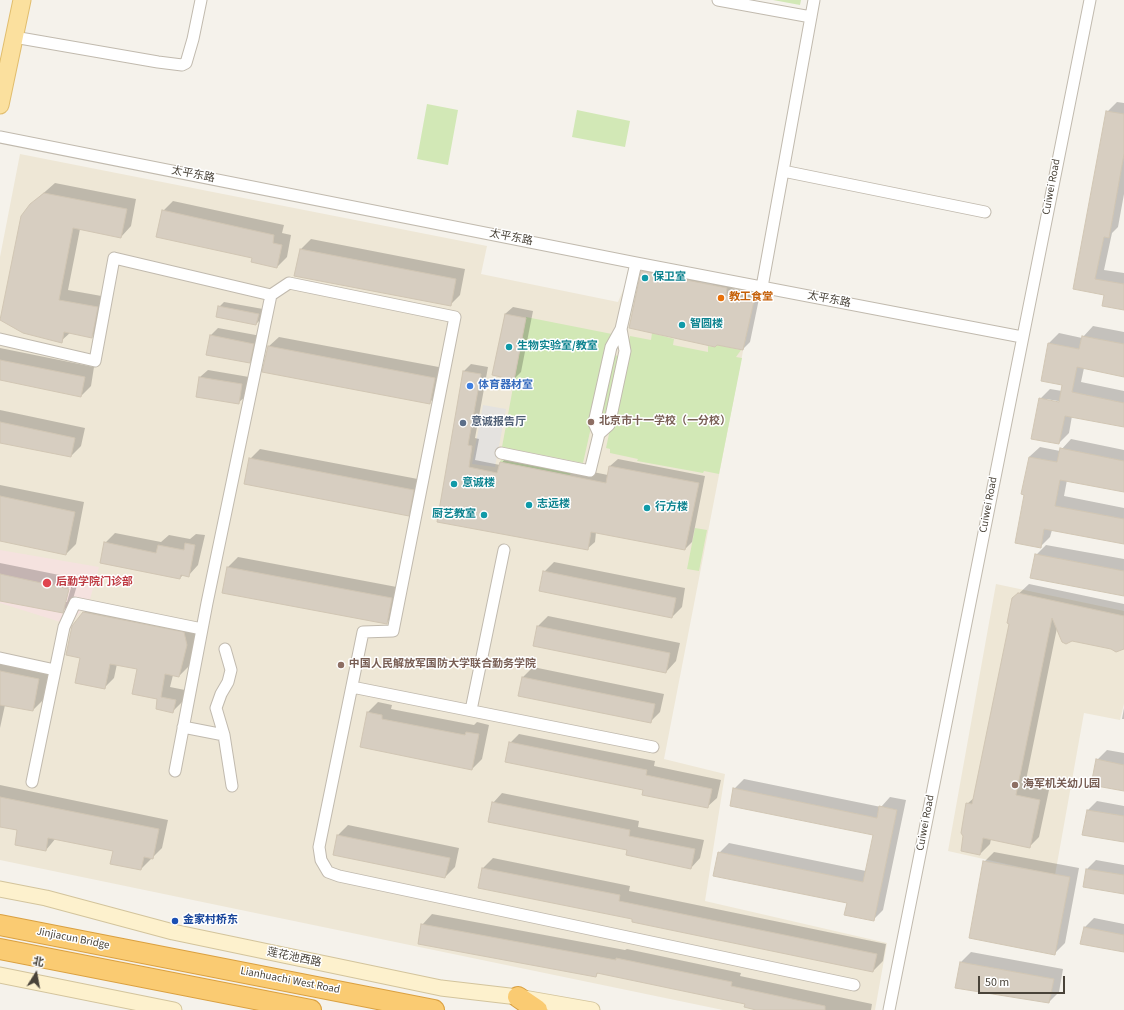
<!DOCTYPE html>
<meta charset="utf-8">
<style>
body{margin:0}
#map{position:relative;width:1124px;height:1010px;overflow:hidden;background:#f5f2eb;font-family:"Source Sans 3","Noto Sans SC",sans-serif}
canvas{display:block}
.north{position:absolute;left:16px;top:954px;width:40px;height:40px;-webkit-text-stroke:3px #fff;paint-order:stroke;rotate:11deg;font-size:11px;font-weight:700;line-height:16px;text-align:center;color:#494339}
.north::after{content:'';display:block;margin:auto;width:14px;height:18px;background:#494339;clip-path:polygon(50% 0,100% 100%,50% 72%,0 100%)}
.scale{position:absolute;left:978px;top:976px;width:87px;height:18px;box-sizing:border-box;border:2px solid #494339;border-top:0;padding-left:5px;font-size:12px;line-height:14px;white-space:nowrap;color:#494339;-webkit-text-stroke:3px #fff;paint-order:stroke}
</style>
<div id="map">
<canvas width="1124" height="1010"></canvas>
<div class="north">北</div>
<div class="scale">50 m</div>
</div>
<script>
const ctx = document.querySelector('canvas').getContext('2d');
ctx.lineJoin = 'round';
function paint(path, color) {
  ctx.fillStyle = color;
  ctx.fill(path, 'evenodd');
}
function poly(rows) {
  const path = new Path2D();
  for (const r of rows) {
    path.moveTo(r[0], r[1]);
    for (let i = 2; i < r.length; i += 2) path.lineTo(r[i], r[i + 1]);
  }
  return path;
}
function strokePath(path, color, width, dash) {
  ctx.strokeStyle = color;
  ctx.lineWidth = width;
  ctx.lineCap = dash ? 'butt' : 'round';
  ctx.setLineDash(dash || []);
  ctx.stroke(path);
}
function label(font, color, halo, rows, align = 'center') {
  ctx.font = font + ' "Source Sans 3","Noto Sans SC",sans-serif';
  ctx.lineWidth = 3;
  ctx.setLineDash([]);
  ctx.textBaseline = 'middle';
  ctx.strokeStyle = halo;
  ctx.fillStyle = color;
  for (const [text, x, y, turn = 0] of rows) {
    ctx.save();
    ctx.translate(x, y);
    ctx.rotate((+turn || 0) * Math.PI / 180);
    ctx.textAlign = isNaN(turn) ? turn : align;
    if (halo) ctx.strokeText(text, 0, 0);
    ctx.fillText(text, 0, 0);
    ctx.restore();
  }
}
paint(poly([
 [20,154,487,246,481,274,618,302,633,267,701,279,700,286,712,288,714,281,755,289,664,759,725,774,705,901,887,943,875,1010,723,1010,0,860,0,257],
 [996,584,1124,611,1124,704,1120,720,1084,713,1055,875,948,851]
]), '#eee7d6');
paint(poly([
 [0,550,99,567,90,599,70,625,0,603]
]), '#f5e2df');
paint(poly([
 [773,0,801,0,800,5],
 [427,104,458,110,448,165,417,159],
 [577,110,630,121,625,147,572,137],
 [526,317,612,334,583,463,502,447],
 [652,333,674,339,673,345,708,352,708,346,715,347,717,345,741,350,736,357,742,358,719,474,704,471,703,473,637,461,638,459,610,453,610,449,606,448,630,336,651,340],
 [612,355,620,356,606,421,602,423,598,419],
 [501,460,571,473,570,475,500,462],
 [695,528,707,530,699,571,687,569]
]), '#d2e8b6');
paint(poly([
 [483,405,506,409,495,467,472,464]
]), '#e4e2df');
paint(poly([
 [1117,102,1124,103,1124,194,1118,227,1112,233,1104,270,1124,273,1124,309,1105,294,1074,288,1107,112],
 [55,183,136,199,131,226,121,237,80,229,68,290,107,297,102,326,92,336,71,332,61,341,30,205],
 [173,201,284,225,282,233,291,235,287,257,277,267,253,257,163,211],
 [311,239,465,269,460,295,450,305,301,249],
 [650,264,734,280,732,288,760,294,750,342,743,349,642,272],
 [224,302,263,309,261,319,256,324,219,307],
 [513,307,533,311,521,372,514,379,493,375,505,314],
 [1093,326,1124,332,1124,376,1084,368,1081,382,1124,391,1124,426,1072,416,1069,433,1059,443,1040,399,1050,389,1062,391,1064,384,1042,380,1049,343,1059,333,1082,338],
 [1046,399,1064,402,1064,404,1046,401],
 [218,328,261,336,257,354,249,362,210,336],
 [279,337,444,368,439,393,429,403,268,347],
 [0,348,94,367,91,386,81,396,0,379],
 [471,364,488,367,475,438,479,439,475,460,500,465,508,455,608,475,610,466,618,459,705,476,692,542,685,549,596,532,595,542,587,549,438,521,464,371],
 [208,370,249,377,246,396,238,403,200,377],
 [0,410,85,428,81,446,71,456,0,442],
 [1071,439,1124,450,1124,491,1067,480,1064,496,1124,508,1124,543,1052,530,1050,537,1040,547,1025,494,1029,457,1040,447,1060,451],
 [260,449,423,480,418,505,408,515,250,459],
 [0,485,84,502,76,544,66,554,0,540],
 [115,533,161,542,169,535,190,539,196,534,205,535,198,565,188,576,183,575,180,578,105,543],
 [1046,545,1124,559,1124,595,1036,555],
 [238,557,402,588,396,613,386,623,223,592,228,567],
 [554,562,685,588,682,607,672,617,544,572],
 [0,563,79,579,72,602,62,612,0,600],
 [70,583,72,584,67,602,64,602],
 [1029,584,1124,604,1124,649,1111,648,1057,628,1025,785,1049,790,1039,837,1029,847,991,839,990,844,980,854,967,804,975,797,1010,623,1013,599],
 [94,602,194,623,196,634,189,666,179,676,173,675,170,687,185,690,183,701,173,711,159,699,139,668,117,664,114,678,104,688,81,657,84,612],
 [548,616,680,643,676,661,666,672,538,626],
 [0,660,49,670,43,700,33,710,5,705,0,728],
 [533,667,664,694,660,712,650,722,519,695,523,677],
 [378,702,392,705,391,709,474,725,477,722,489,725,482,759,472,769,368,712],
 [1124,708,1124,719,1122,719],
 [519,734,655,761,654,766,721,780,717,798,707,807,645,790,510,743],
 [1107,750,1124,753,1124,790,1097,760],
 [744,779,881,807,890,797,906,800,883,910,873,920,848,903,719,853,729,843,866,871,874,835,734,789],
 [0,785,168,820,162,848,141,869,114,850,56,838,46,850,18,830,0,826],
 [502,793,639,821,638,827,704,840,700,858,691,868,493,803],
 [1097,801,1124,806,1124,841,1083,835,1088,810],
 [348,825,459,848,455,867,445,877,338,835],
 [994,852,1079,868,1065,943,1055,953,984,862],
 [493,858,630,886,629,891,886,944,883,961,873,971,633,918,479,887,483,868],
 [1096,860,1124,865,1124,892,1087,869],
 [432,914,625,950,627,949,741,973,740,976,872,1004,871,1010,761,1010,746,1003,599,972,595,976,422,925],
 [1094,918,1124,924,1124,951,1082,943,1085,927],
 [971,952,1063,969,1059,992,1049,1002,961,962]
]), '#0003');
const building = poly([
 [1106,111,1124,114,1124,154,1109,238,1104,237,1095,279,1124,284,1124,310,1102,306,1104,295,1073,289,1106,111],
 [44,193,127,209,121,238,73,228,59,300,98,307,92,338,64,332,62,343,23,333,0,320,21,216,30,204,44,193],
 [162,210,274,235,273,243,282,245,277,268,251,262,252,258,156,237,162,210],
 [300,249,456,279,451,306,294,276,300,249],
 [641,271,727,288,726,295,754,301,743,350,717,345,715,347,629,328,641,271],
 [218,306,259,314,256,325,216,317,218,306],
 [505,314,526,318,514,380,492,375,505,314],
 [210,335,254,344,250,363,206,355,210,335],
 [1082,336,1124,344,1124,377,1077,367,1072,392,1124,403,1124,427,1065,416,1059,444,1031,439,1039,398,1059,402,1062,385,1041,381,1048,343,1079,349,1082,336],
 [268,346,435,378,430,404,262,372,268,346],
 [0,360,85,377,81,397,0,380,0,360],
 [463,371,481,374,468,445,472,446,469,467,497,473,500,462,606,483,609,466,699,483,685,550,591,532,588,550,437,522,463,371],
 [199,377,242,384,239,404,196,397,199,377],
 [0,422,75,438,71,457,0,443,0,422],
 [1060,448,1124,461,1124,492,1060,480,1055,506,1124,519,1124,544,1044,529,1041,548,1015,543,1024,495,1021,494,1029,457,1057,462,1060,448],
 [249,458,414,490,409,516,244,484,249,458],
 [0,496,75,512,66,555,0,541,0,496],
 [104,542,156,553,158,545,184,550,185,543,195,545,189,577,181,575,180,579,100,563,104,542],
 [1035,554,1124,571,1124,596,1030,578,1035,554],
 [227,567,392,598,387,624,222,593,227,567],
 [543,571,676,598,672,618,539,591,543,571],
 [0,574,69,589,63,613,0,601,0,574],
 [1018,593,1124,616,1124,649,1116,652,1111,649,1072,641,1066,644,1062,642,1052,618,1016,795,1040,800,1030,848,983,838,980,855,961,851,963,836,961,833,966,803,972,804,1009,624,1007,623,1012,598,1018,593],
 [83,612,184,632,187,645,179,677,165,674,161,697,176,700,173,713,156,709,157,699,132,694,137,669,110,664,105,689,75,683,80,658,66,655,72,626,83,612],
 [537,626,670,653,666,673,533,646,537,626],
 [0,671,39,679,33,711,0,705,0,671],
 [522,677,655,704,651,723,518,696,522,677],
 [367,712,382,715,382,719,465,735,466,732,479,734,472,770,360,747,367,712],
 [509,742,647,770,646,775,712,789,708,808,642,795,643,790,505,762,509,742],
 [1096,759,1124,765,1124,791,1091,785,1096,759],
 [733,788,877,818,879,806,897,810,874,921,844,915,847,903,713,876,718,852,863,882,873,835,730,806,733,788],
 [0,797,159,829,153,859,144,857,141,870,110,864,113,851,48,838,46,851,15,845,17,830,0,827,0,797],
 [492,802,630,830,629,836,695,849,691,869,626,855,627,850,488,822,492,802],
 [1087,810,1124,816,1124,842,1082,835,1087,810],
 [337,835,450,858,445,878,333,855,337,835],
 [983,861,1070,877,1055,955,969,938,983,861],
 [482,868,620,895,619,901,877,954,873,972,632,922,632,919,478,888,482,868],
 [1086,869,1124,875,1124,894,1083,887,1086,869],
 [421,924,616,960,616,958,732,982,731,986,825,1006,825,1010,756,1010,744,1007,745,1004,597,973,596,977,418,944,421,924],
 [1084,927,1124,935,1124,952,1080,944,1084,927],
 [960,962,1054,979,1049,1003,955,988,960,962]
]);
paint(building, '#d7cec1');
strokePath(building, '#d1c6b4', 1);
const street = poly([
 [718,0,811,17],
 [14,37,158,62,182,65,186,63,193,39,201,0],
 [0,137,636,263,1022,337],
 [783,171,985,212],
 [762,287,814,0],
 [0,339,95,361,114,258,271,295],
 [599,434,594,423,611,347,621,329],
 [501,453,590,471,599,434,609,425,610,421,625,351,621,329,636,263],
 [225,649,231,670,228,682,221,694,216,708,224,735,232,786],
 [0,658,55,670],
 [352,687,653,747],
 [471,710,504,550],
 [183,727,224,735],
 [175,771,207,603,271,295,289,283,455,317,393,631,363,632,319,847,321,860,328,872,339,876,854,985],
 [32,782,64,627,75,603,202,629],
 [889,1010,1090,0]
]);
const secondary = poly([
 [0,889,46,898,173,932,441,988,518,997,592,1010],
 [0,975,174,1010]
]);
const primary = poly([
 [0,105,22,0]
]);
const highway = poly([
 [0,925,434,1010],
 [0,949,311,1010],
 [518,997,537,1010]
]);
strokePath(street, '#c1baae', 13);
strokePath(secondary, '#d3c49c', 17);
strokePath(primary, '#e1bd6d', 19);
strokePath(highway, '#daa040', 22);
strokePath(street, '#fff', 11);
strokePath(secondary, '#fdf1cd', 15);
strokePath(primary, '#fbe09e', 17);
strokePath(highway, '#facb72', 20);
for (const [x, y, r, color] of [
 [645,278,4,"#0f9aa8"],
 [721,298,4,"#e8710a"],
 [682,325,4,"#0f9aa8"],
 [509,347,4,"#0f9aa8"],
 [470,386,4,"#3f7fe0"],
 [591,422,4,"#8d6e63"],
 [463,423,4,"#5c6f8a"],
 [454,484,4,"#0f9aa8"],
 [529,505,4,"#0f9aa8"],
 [647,508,4,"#0f9aa8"],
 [484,515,4,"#0f9aa8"],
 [47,583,5,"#e0444e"],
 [341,665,4,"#8d6e63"],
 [1015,785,4,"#8d6e63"],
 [175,921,4,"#1a4fb4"]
]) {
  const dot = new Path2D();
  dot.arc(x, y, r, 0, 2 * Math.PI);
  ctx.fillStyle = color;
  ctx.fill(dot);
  strokePath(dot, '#fff', 1.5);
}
label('11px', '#494339', '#fff', [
 ["太平东路",193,175,11],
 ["Cuiwei Road",1052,187,-79],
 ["太平东路",511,238,11],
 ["太平东路",829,300,11],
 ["Cuiwei Road",989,505,-79],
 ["Cuiwei Road",926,823,-79],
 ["Jinjiacun Bridge",73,939,11],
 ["莲花池西路",294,958,12],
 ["Lianhuachi West Road",290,981,11]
]);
label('bold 11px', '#0d838f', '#fff', [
 ["保卫室",653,278],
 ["智圆楼",690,325],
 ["生物实验室/教室",517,347],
 ["意诚楼",462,484],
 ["志远楼",537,505],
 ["行方楼",655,508],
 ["厨艺教室",476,515,"right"]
], 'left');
label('bold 11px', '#c56008', '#fff', [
 ["教工食堂",729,298]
], 'left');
label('bold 11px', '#366cbe', '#fff', [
 ["体育器材室",478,386]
], 'left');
label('bold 11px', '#785e54', '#fff', [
 ["北京市十一学校（一分校）",599,422],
 ["中国人民解放军国防大学联合勤务学院",349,665],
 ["海军机关幼儿园",1023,785]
], 'left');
label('bold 11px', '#4e5e75', '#fff', [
 ["意诚报告厅",471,423]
], 'left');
label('bold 11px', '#be3a42', '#fff', [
 ["后勤学院门诊部",56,583]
], 'left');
label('bold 11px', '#164399', '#fff', [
 ["金家村桥东",183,921]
], 'left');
</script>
